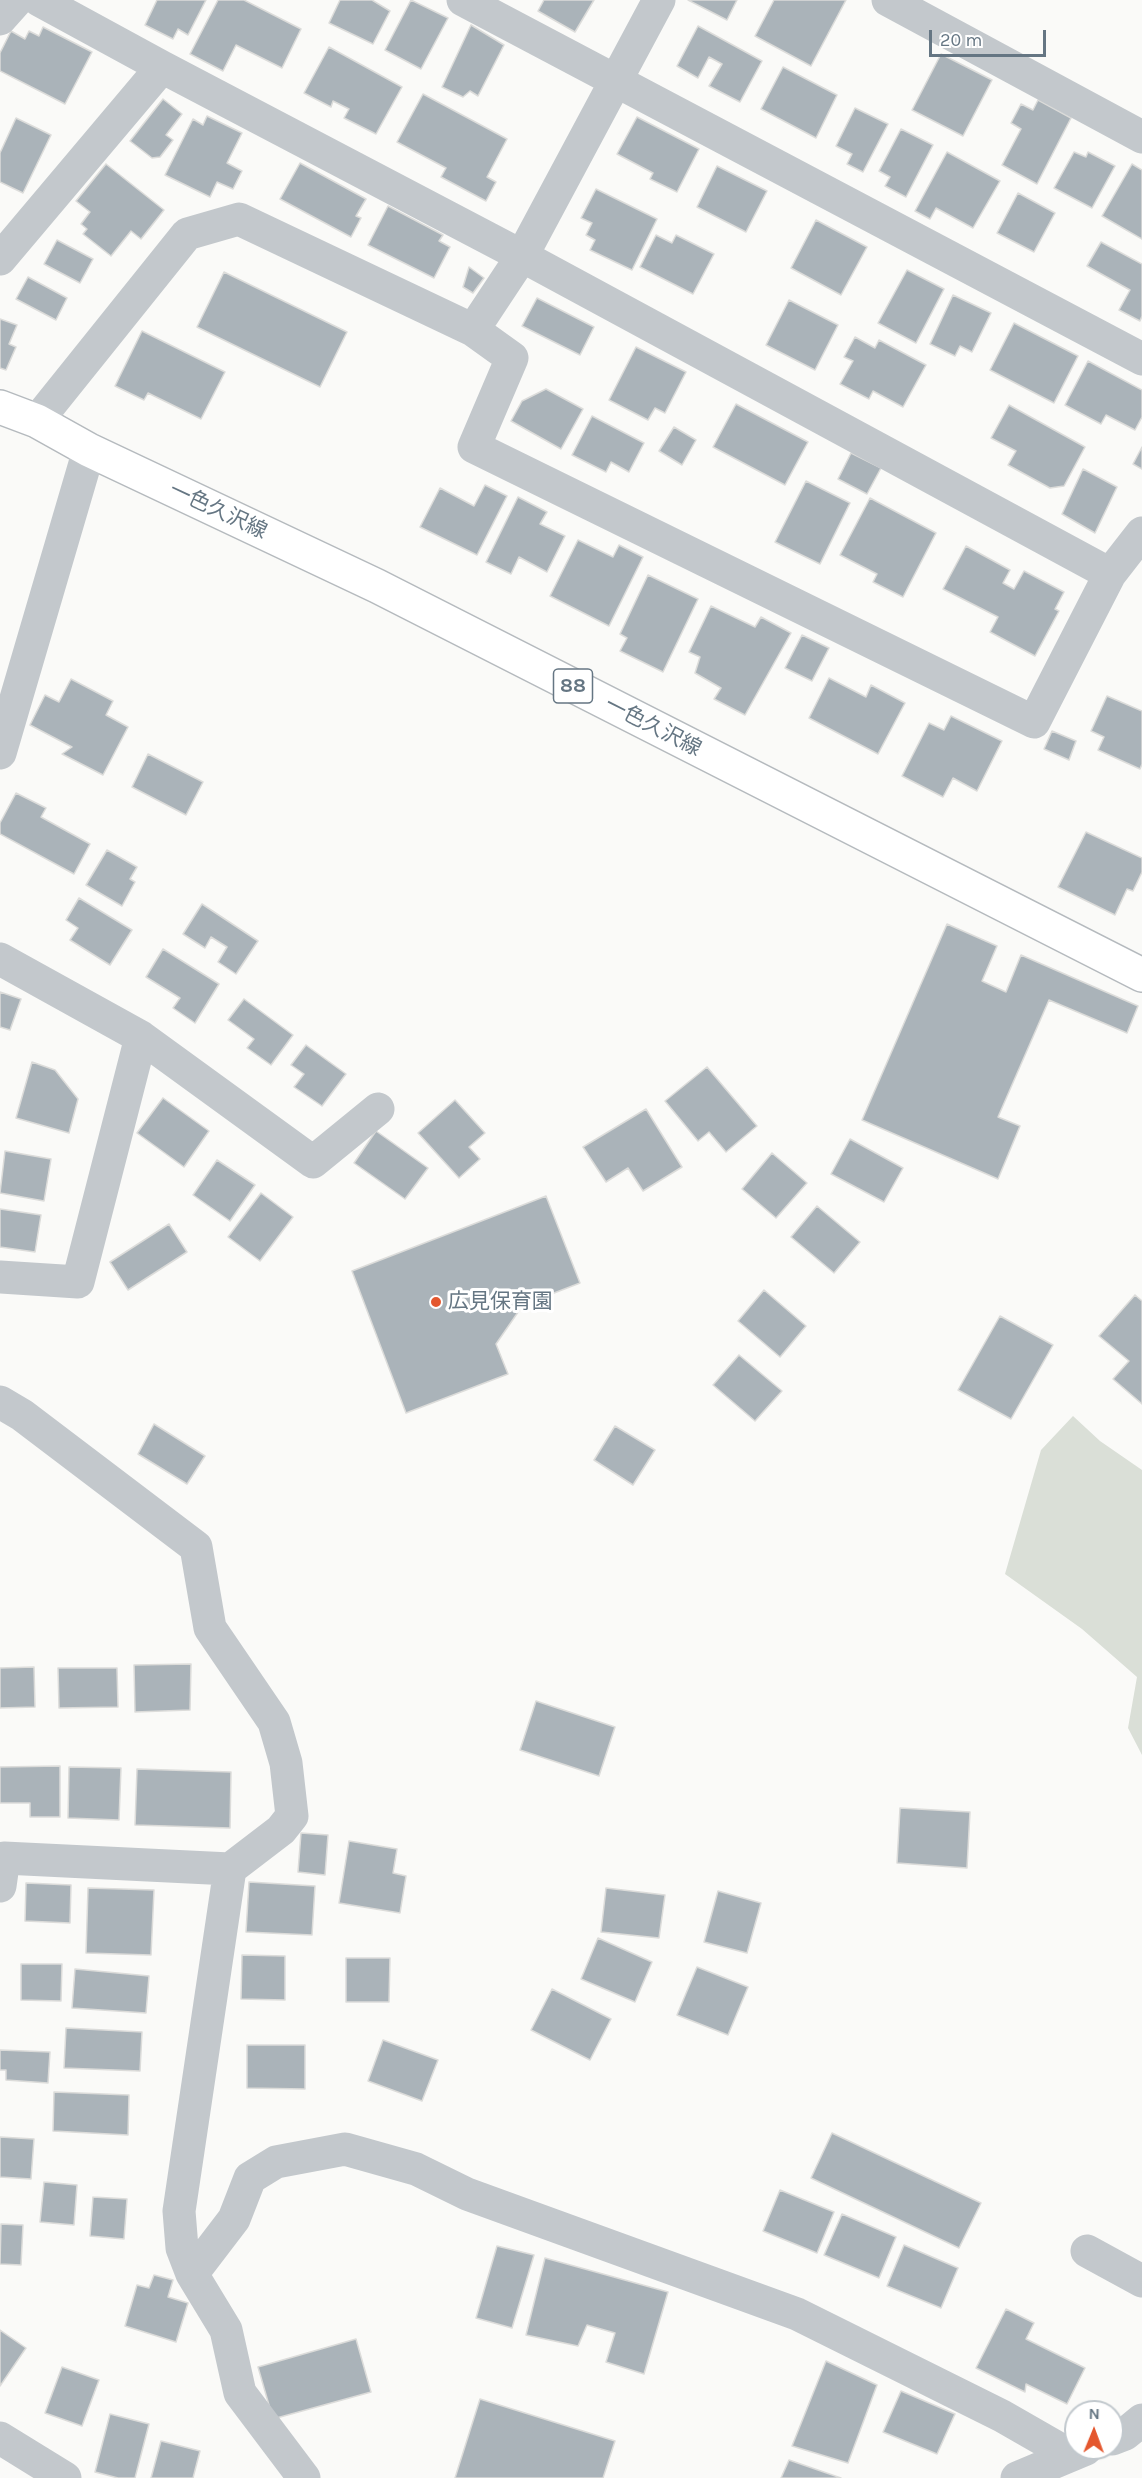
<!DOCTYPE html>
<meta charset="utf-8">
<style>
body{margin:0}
#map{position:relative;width:1142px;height:2478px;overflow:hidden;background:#fafaf8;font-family:Karla,sans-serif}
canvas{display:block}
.north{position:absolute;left:1064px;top:2400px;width:60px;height:60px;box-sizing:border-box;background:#fff;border:2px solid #c1c8cd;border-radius:50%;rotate:1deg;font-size:16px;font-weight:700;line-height:24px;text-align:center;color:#657683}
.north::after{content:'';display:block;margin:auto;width:21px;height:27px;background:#e4572e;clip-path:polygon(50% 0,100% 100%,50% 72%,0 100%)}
.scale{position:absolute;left:929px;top:30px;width:117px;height:27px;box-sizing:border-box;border:3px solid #657683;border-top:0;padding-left:8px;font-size:18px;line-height:21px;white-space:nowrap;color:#657683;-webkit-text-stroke:4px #fff;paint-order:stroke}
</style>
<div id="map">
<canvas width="1142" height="2478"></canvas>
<div class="north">N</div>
<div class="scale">20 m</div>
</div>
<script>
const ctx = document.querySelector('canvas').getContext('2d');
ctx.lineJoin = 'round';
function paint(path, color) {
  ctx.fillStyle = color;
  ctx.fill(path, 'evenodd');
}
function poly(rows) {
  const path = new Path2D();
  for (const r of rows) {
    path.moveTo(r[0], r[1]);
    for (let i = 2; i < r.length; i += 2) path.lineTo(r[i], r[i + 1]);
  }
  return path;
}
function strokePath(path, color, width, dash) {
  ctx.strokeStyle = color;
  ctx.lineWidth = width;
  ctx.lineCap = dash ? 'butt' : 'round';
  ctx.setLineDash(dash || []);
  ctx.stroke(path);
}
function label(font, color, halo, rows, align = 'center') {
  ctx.font = font + ' Karla,"Noto Sans JP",sans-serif';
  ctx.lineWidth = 6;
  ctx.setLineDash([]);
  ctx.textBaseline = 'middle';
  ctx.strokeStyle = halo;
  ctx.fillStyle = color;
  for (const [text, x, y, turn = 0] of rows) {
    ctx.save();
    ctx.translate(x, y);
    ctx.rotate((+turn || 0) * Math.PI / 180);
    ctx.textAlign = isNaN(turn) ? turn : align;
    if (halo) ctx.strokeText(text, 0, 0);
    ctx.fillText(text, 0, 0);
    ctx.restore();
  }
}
paint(poly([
 [1073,1416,1100,1441,1142,1470,1142,1755,1128,1728,1137,1677,1082,1629,1005,1574,1041,1450]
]), '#dadfd7');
const building = poly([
 [157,0,206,0,188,35,178,29,173,39,145,25,157,0],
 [218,0,244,0,301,29,282,68,236,45,223,71,190,54,218,0],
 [340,0,372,0,390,11,373,44,329,23,340,0],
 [411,0,448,18,421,69,385,50,411,0],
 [544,0,594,0,575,32,538,11,544,0],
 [688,0,737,0,727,20,688,0],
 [774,0,846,0,811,66,755,36,774,0],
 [471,25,504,45,478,96,470,91,463,97,442,87,471,25],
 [698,26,762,61,740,102,709,86,722,64,709,57,698,78,677,66,698,26],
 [43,27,92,52,65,104,0,71,0,53,11,31,25,39,29,31,39,36,43,27],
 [329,47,402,87,376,134,344,118,349,109,333,101,331,107,304,93,329,47],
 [941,54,992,80,963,136,912,110,941,54],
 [783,67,837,95,816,138,761,109,783,67],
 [423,94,507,139,487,177,496,182,486,201,441,177,446,168,397,142,423,94],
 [163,99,182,114,166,135,173,140,160,157,152,158,130,141,163,99],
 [1038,100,1071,118,1037,184,1002,165,1021,129,1011,123,1021,104,1033,110,1038,100],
 [855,108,888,124,863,172,847,164,852,154,836,146,855,108],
 [207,116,242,133,227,163,242,171,233,189,217,182,210,197,165,175,193,119,203,125,207,116],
 [637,117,699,149,677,192,650,179,653,173,617,154,637,117],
 [16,118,51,135,23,193,0,182,0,153,16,118],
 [901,129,933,145,906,197,885,186,890,177,879,171,901,129],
 [947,152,1000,181,973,228,936,208,930,219,915,211,947,152],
 [1074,152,1086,157,1088,152,1115,166,1092,208,1054,188,1074,152],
 [300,163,366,199,356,216,361,218,351,237,280,199,300,163],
 [106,164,164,210,141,239,131,231,111,256,83,234,87,229,81,224,90,212,76,201,106,164],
 [1132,164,1142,170,1142,239,1102,216,1132,164],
 [717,166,767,191,746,232,697,207,717,166],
 [596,189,657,219,632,270,590,250,595,240,586,235,592,223,581,218,596,189],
 [1018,193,1055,213,1034,252,997,233,1018,193],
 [388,206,443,235,439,241,450,247,434,278,368,245,388,206],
 [816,220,867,247,841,295,791,268,816,220],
 [656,235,672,243,676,235,714,254,693,294,640,267,656,235],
 [57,240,93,259,80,283,44,264,57,240],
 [1101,242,1142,264,1142,316,1140,321,1119,310,1130,290,1087,266,1101,242],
 [469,267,484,278,473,293,463,287,469,267],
 [907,270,944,289,916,343,878,323,907,270],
 [224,272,347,332,320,387,197,327,224,272],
 [28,277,67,298,56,320,16,299,28,277],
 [953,295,991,313,972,352,960,346,955,356,930,344,953,295],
 [537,298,594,327,580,355,522,326,537,298],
 [789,300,838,325,815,370,766,345,789,300],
 [0,319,17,325,9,344,16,347,6,370,0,368,0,319],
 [1014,323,1078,356,1054,403,990,370,1014,323],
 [142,331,225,372,201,419,148,393,144,400,115,386,142,331],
 [855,337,875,348,879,340,926,365,903,407,873,391,869,399,840,384,853,361,844,357,855,337],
 [636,347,686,372,665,413,655,408,648,420,609,400,636,347],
 [1088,361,1142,390,1142,417,1135,430,1106,415,1101,424,1065,405,1088,361],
 [546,389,583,409,561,449,511,421,522,401,546,389],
 [736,404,808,442,785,485,713,447,736,404],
 [1009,405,1085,447,1064,486,1050,488,1008,465,1016,451,991,438,1009,405],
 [592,416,644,443,629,472,611,462,606,472,572,455,592,416],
 [674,427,696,440,682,465,659,451,674,427],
 [1142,447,1142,469,1133,464,1142,447],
 [851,453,881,468,867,494,838,479,851,453],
 [1083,469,1117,487,1095,533,1062,514,1083,469],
 [806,481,850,503,820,564,775,542,806,481],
 [485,485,507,496,477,555,420,527,440,488,474,506,485,485],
 [518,497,547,512,540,524,565,536,547,572,519,557,511,574,486,562,518,497],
 [870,498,936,533,903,597,873,582,877,574,840,555,870,498],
 [578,540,613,557,619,545,643,557,609,626,550,596,578,540],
 [966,546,1010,570,1003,583,1014,589,1024,571,1064,592,1055,609,1059,611,1035,656,990,632,998,617,943,589,966,546],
 [648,575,698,599,663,672,620,651,627,638,620,634,648,575],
 [711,606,755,627,761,617,791,633,745,715,714,699,721,688,695,673,700,657,689,652,711,606],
 [802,635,829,648,812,681,785,668,802,635],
 [829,678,866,697,871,685,905,703,878,754,809,718,829,678],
 [71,679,113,701,106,715,128,727,103,775,62,754,72,747,30,725,45,695,59,702,71,679],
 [1107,696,1142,711,1142,764,1140,769,1098,750,1104,737,1091,731,1107,696],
 [951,716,1002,741,977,791,953,778,943,797,902,776,929,723,944,730,951,716],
 [1052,731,1076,741,1069,760,1044,749,1052,731],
 [148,754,203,782,186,815,132,787,148,754],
 [16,793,46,808,41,817,90,844,74,874,0,834,0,823,16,793],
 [1086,832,1142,858,1142,872,1133,891,1127,889,1115,915,1058,887,1086,832],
 [107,850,137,867,130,879,135,882,122,906,86,885,107,850],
 [79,898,132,930,110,965,70,940,78,928,66,920,79,898],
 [202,904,258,941,236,974,218,962,227,947,211,937,205,948,183,934,202,904],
 [947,924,997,946,982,981,1006,992,1021,955,1138,1006,1127,1033,1049,1000,998,1117,1020,1126,998,1179,862,1120,947,924],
 [163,949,219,984,195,1023,173,1008,180,998,146,977,163,949],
 [0,992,21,999,10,1030,0,1027,0,992],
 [244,999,293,1035,271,1065,247,1048,254,1039,228,1020,244,999],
 [306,1045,346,1074,322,1106,294,1087,304,1074,291,1065,306,1045],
 [32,1062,55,1070,78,1099,69,1133,16,1118,32,1062],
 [707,1067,757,1126,726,1152,709,1132,698,1141,665,1101,707,1067],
 [163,1098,209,1131,184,1167,137,1133,163,1098],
 [455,1100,485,1133,469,1147,480,1159,459,1178,418,1133,455,1100],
 [646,1109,682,1167,643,1191,628,1168,606,1182,583,1147,646,1109],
 [376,1131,428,1168,405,1199,354,1163,376,1131],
 [850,1139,903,1168,884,1202,831,1174,850,1139],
 [5,1151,51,1159,44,1201,0,1193,5,1151],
 [772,1153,807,1183,776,1218,742,1189,772,1153],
 [217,1160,255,1185,230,1221,193,1195,217,1160],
 [261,1193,293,1217,260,1261,228,1237,261,1193],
 [546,1196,580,1283,523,1305,496,1344,508,1374,406,1413,352,1271,546,1196],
 [817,1206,860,1242,834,1273,791,1237,817,1206],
 [0,1209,41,1215,35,1252,0,1247,0,1209],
 [169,1224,187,1252,128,1290,110,1262,169,1224],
 [764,1290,806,1326,780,1357,738,1321,764,1290],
 [1135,1295,1142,1301,1142,1404,1113,1379,1129,1361,1099,1336,1135,1295],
 [1000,1316,1053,1345,1011,1419,958,1390,1000,1316],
 [739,1355,782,1391,755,1421,713,1385,739,1355],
 [154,1424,205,1456,187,1484,138,1454,154,1424],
 [615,1426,655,1450,633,1485,594,1460,615,1426],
 [191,1664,190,1710,135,1712,134,1665,191,1664],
 [34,1667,35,1707,0,1708,0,1668,34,1667],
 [58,1668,117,1668,118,1707,59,1708,58,1668],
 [536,1701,615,1727,599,1776,520,1750,536,1701],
 [60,1766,60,1817,30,1817,30,1803,0,1803,0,1767,60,1766],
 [69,1767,121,1768,119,1820,68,1818,69,1767],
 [137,1769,231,1772,230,1828,135,1825,137,1769],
 [900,1808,970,1812,967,1868,897,1863,900,1808],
 [301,1833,328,1835,325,1875,298,1872,301,1833],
 [349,1841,397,1849,393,1873,406,1876,400,1913,339,1903,349,1841],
 [249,1882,315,1886,312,1935,246,1932,249,1882],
 [26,1883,71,1885,70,1923,25,1921,26,1883],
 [88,1888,154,1890,151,1955,86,1953,88,1888],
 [606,1888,665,1895,659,1938,601,1932,606,1888],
 [718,1891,761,1903,747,1953,704,1942,718,1891],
 [598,1938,652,1962,635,2002,581,1979,598,1938],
 [242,1955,285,1956,285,2000,241,1999,242,1955],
 [346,1958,390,1958,389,2002,346,2002,346,1958],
 [21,1964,62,1964,61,2001,21,2000,21,1964],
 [697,1967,748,1987,728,2035,677,2015,697,1967],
 [75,1969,149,1976,146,2013,72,2008,75,1969],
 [552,1989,611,2019,590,2060,531,2030,552,1989],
 [66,2028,142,2032,140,2071,64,2068,66,2028],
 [383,2040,438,2060,422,2101,368,2081,383,2040],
 [247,2045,305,2045,305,2089,247,2088,247,2045],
 [0,2050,50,2052,48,2083,6,2080,6,2070,0,2070,0,2050],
 [54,2092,129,2095,128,2135,53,2131,54,2092],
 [832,2133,981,2203,959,2248,811,2178,832,2133],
 [0,2137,34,2139,31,2179,0,2177,0,2137],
 [44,2182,77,2185,74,2225,40,2222,44,2182],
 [780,2190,834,2212,817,2253,763,2231,780,2190],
 [93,2197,127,2199,124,2239,90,2236,93,2197],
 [842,2214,896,2237,879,2278,824,2255,842,2214],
 [1,2224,23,2225,21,2265,0,2264,1,2224],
 [904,2245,958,2268,941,2308,887,2286,904,2245],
 [497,2246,534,2255,512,2328,476,2318,497,2246],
 [545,2258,668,2292,644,2374,606,2362,615,2333,587,2325,578,2346,526,2335,545,2258],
 [154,2275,173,2280,168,2297,188,2303,176,2342,125,2326,137,2285,149,2288,154,2275],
 [1006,2309,1034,2323,1026,2339,1085,2368,1067,2404,1026,2384,1025,2392,976,2368,1006,2309],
 [0,2330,26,2348,0,2386,0,2330],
 [356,2339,371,2392,273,2419,258,2367,356,2339],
 [826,2361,877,2385,848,2463,792,2446,826,2361],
 [62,2367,99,2380,82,2426,45,2413,62,2367],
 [901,2391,955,2414,937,2454,883,2432,901,2391],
 [480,2399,615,2441,603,2478,455,2478,480,2399],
 [110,2414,149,2424,135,2478,118,2478,95,2472,110,2414],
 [161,2441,200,2451,193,2478,151,2478,161,2441],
 [789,2460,841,2478,781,2478,789,2460]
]);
paint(building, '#aab3b9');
strokePath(building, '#dcdcda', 1.5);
const primary = poly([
 [0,407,37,421,89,450,377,586,1142,975]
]);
strokePath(primary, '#b5babe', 36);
strokePath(poly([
 [39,0,162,67,522,256,1110,574],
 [463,0,1142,359],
 [888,0,1142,137],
 [0,19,17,0],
 [0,259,162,67],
 [473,330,512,358,474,447,1034,722,1110,574,1142,533],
 [37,421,187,234,239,219,473,330,522,256,659,0],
 [0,753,89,450],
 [0,959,141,1037,313,1162,378,1109],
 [0,1277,78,1282,141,1037],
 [0,1402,22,1415,196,1547,210,1628,274,1722,286,1763,292,1816,281,1830,230,1869,179,2211,182,2248,192,2274,226,2330,240,2393,304,2478],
 [0,1886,4,1858,230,1869],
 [1087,2251,1142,2281],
 [192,2274,234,2219,250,2178,276,2162,345,2149,416,2169,467,2194,797,2314,1002,2416,1070,2455],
 [0,2438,65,2478],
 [1112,2439,1125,2434,1142,2420],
 [1017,2478,1086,2449]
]), '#c3c8cc', 33);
strokePath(primary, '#fff', 33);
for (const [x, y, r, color] of [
 [436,1302,6,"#e4572e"]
]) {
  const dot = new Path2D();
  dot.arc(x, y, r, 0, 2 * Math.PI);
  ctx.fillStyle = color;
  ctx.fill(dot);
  strokePath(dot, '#fff', 2);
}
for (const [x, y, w] of [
 [573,686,39]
]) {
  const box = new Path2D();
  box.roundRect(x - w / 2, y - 17, w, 34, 4.5);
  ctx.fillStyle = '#fff';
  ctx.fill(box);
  strokePath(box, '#657683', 1.5);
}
label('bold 20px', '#657683', null, [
 ["88",573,686]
]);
label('21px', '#657683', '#fff', [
 ["一色久沢線",218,511,25],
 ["一色久沢線",653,727,27]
]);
label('21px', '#657683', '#fff', [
 ["広見保育園",448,1302]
], 'left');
</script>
